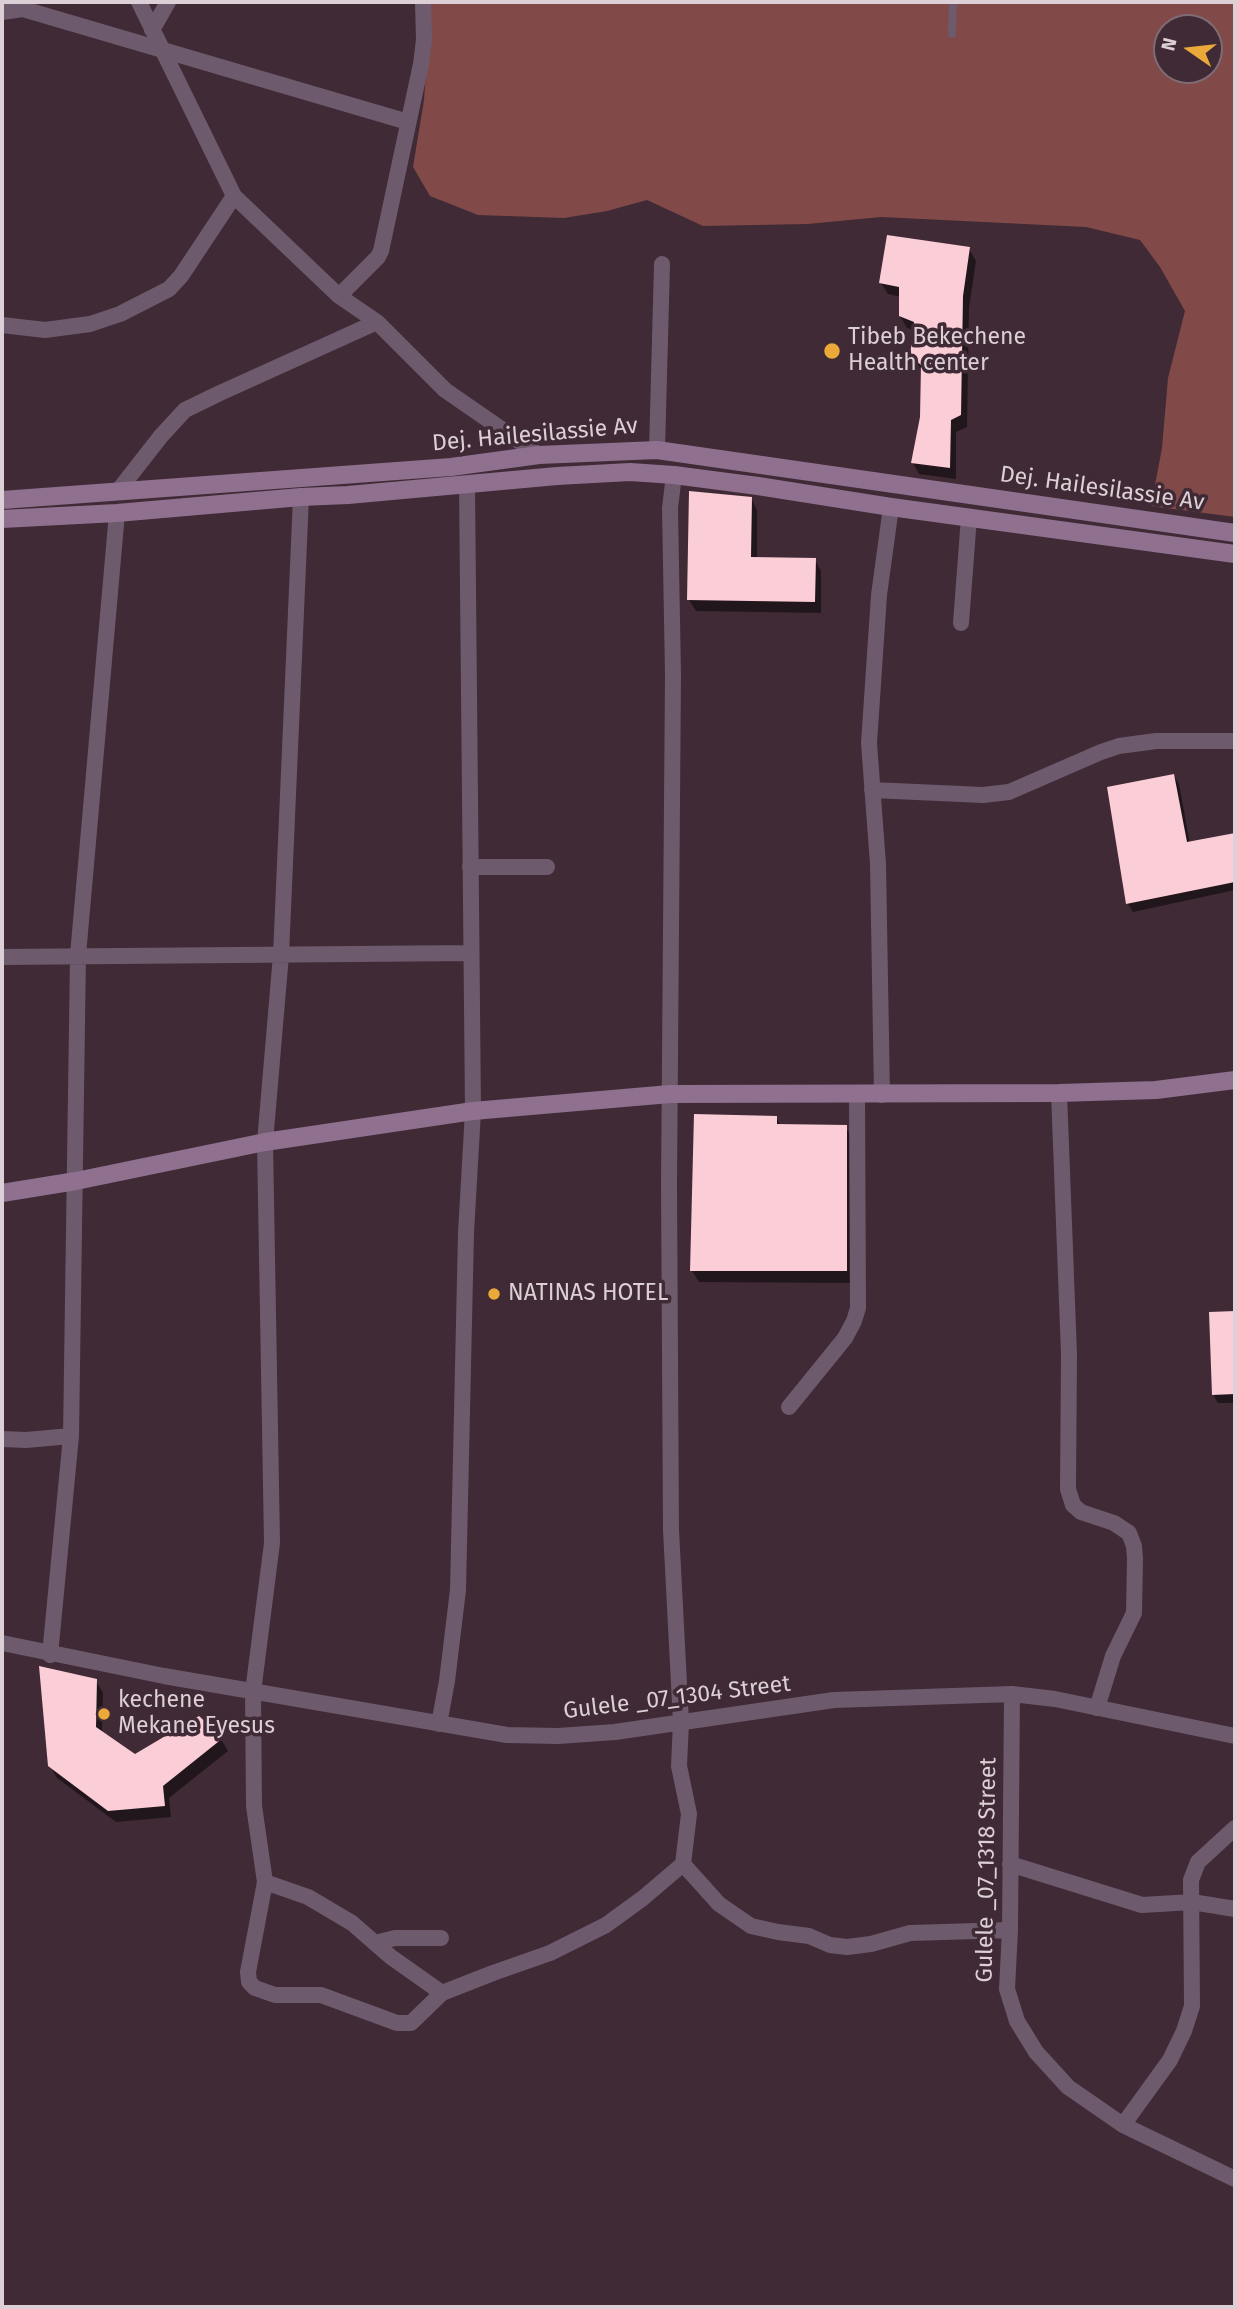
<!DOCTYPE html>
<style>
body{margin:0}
#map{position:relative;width:1237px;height:2309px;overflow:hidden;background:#3f2a35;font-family:"Fira Sans",sans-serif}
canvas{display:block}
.frame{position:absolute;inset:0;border:4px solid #dccfd6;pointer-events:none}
.north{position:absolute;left:1153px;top:14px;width:70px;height:70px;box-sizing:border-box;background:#3f2a35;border:2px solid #7e6c75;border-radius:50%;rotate:284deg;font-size:19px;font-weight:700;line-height:28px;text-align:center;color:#dccfd6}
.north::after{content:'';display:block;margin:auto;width:24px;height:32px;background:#eba93a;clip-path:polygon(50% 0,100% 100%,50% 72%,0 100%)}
</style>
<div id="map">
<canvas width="1237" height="2309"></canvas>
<div class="frame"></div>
<div class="north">N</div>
</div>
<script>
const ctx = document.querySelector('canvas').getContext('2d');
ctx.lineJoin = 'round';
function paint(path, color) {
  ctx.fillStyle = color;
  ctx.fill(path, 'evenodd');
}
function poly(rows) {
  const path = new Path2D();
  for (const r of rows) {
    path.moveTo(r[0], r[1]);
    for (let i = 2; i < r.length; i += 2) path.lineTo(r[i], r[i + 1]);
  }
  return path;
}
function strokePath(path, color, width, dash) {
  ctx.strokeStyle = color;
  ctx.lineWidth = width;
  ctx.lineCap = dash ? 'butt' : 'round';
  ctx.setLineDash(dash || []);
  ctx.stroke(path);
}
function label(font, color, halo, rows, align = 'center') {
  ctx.font = font + ' "Fira Sans",sans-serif';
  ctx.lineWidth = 7;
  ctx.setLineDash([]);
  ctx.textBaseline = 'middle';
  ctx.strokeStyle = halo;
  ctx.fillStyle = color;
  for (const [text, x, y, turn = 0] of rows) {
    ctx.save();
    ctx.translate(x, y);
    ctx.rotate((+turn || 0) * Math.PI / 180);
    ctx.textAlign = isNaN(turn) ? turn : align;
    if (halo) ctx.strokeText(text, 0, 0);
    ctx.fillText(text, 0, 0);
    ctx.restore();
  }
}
paint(poly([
 [431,2,1235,2,1235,517,1151,506,1162,448,1168,378,1185,311,1160,267,1140,240,1086,227,881,217,808,224,703,226,647,200,607,211,564,218,478,215,430,196,413,167,424,100],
 [1167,28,1209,28,1209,70,1167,70]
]), '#814a48');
paint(poly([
 [969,249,976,261,969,308,967,427,956,432,956,479,919,474,913,463,922,417,923,371,911,356,914,330,907,328,900,316,901,297,888,294,881,283],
 [751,498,757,510,757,559,815,560,821,571,821,613,696,611,689,600],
 [1174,776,1179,784,1190,844,1235,835,1235,890,1133,912,1128,904],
 [776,1117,781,1126,846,1127,852,1139,853,1283,699,1282,692,1271],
 [1235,1312,1235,1403,1218,1403,1213,1394,1211,1313],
 [96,1681,103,1693,102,1733,135,1756,198,1718,221,1739,228,1751,169,1798,171,1817,116,1822,57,1778,50,1766]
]), '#0007');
paint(poly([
 [887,235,970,247,963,296,961,415,951,420,950,468,911,463,920,417,921,365,910,356,914,322,899,316,899,287,879,283],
 [689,491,752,497,751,557,816,558,815,602,687,600],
 [1174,774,1187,842,1235,833,1235,882,1126,904,1107,787],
 [694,1114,777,1116,777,1124,847,1125,847,1271,690,1271],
 [1235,1311,1235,1394,1212,1395,1209,1312],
 [39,1666,97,1679,96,1727,135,1754,199,1716,223,1738,163,1786,165,1806,108,1811,48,1766]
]), '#facdd7');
strokePath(poly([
 [952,34,953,2]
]), '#6e5a6d', 8);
strokePath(poly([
 [139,2,234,196,339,296,377,322,445,390,539,455],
 [2,12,23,9,408,122],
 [152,30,168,2],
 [339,296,378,257,381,251,421,64,424,40,423,2],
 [2,325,45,330,90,324,120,314,169,289,181,276,234,196],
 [657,450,662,264],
 [118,491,161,436,185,410,220,393,377,322],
 [301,497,281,955,265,1142,272,1543,253,1692,254,1806,265,1882,308,1897,352,1923,391,1957,442,1993,493,1973,550,1953,606,1925,643,1898,683,1864,689,1814,679,1766,681,1722,671,1530,669,1184,673,675,670,508,674,475],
 [961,623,969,517],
 [872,790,983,795,1009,792,1101,752,1119,746,1156,741,1235,741],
 [470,867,547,867],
 [2,957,471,953],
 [1059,1093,1069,1354,1068,1489,1073,1505,1081,1512,1114,1523,1129,1533,1134,1546,1135,1559,1134,1613,1113,1656,1097,1708],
 [882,1095,878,864,869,743,879,595,891,507],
 [789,1407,845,1338,854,1321,858,1308,857,1094],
 [2,1439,26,1440,71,1436],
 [2,1643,164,1676,507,1735,558,1736,615,1732,834,1700,1012,1694,1055,1699,1235,1736],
 [50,1655,71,1436,78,955,117,513],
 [1012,1694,1010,1930,1007,1989,1017,2021,1036,2052,1068,2087,1123,2125,1235,2179],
 [439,1724,447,1681,458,1590,466,1233,473,1111,467,484],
 [683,1864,719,1904,751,1926,778,1932,809,1936,830,1945,847,1947,871,1944,910,1933,1010,1930],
 [1010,1864,1142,1905,1192,1902,1235,1909],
 [265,1882,248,1972,249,1982,255,1988,275,1995,321,1995,397,2023,411,2023,442,1993],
 [375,1943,395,1938,441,1938],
 [1123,2125,1170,2060,1184,2031,1192,2006,1191,1880,1198,1862,1235,1828]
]), '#6e5a6d', 16);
strokePath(poly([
 [2,500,451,467,539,455,657,450,1235,533],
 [2,519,117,513,301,497,348,495,557,476,630,472,674,475,758,486,891,507,1235,554],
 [2,1193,76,1181,265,1142,473,1111,670,1094,1059,1093,1156,1090,1235,1080]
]), '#8f708f', 18);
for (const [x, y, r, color] of [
 [832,351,9,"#eba93a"],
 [494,1294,7,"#eba93a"],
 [104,1714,7,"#eba93a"]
]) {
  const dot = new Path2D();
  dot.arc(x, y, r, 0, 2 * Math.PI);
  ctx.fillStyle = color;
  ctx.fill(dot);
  strokePath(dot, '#3f2a35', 2.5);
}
label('23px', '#dccfd6', '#3f2a35', [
 ["Tibeb Bekechene",848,338],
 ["Health center",848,364],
 ["NATINAS HOTEL",508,1294],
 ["kechene",118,1701],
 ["Mekane Eyesus",118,1727]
], 'left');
label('23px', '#dccfd6', '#3f2a35', [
 ["Dej. Hailesilassie Av",535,435,-5],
 ["Dej. Hailesilassie Av",1102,489,8],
 ["Gulele _07_1304 Street",677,1698,-7],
 ["Gulele _07_1318 Street",987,1870,-89]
]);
</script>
